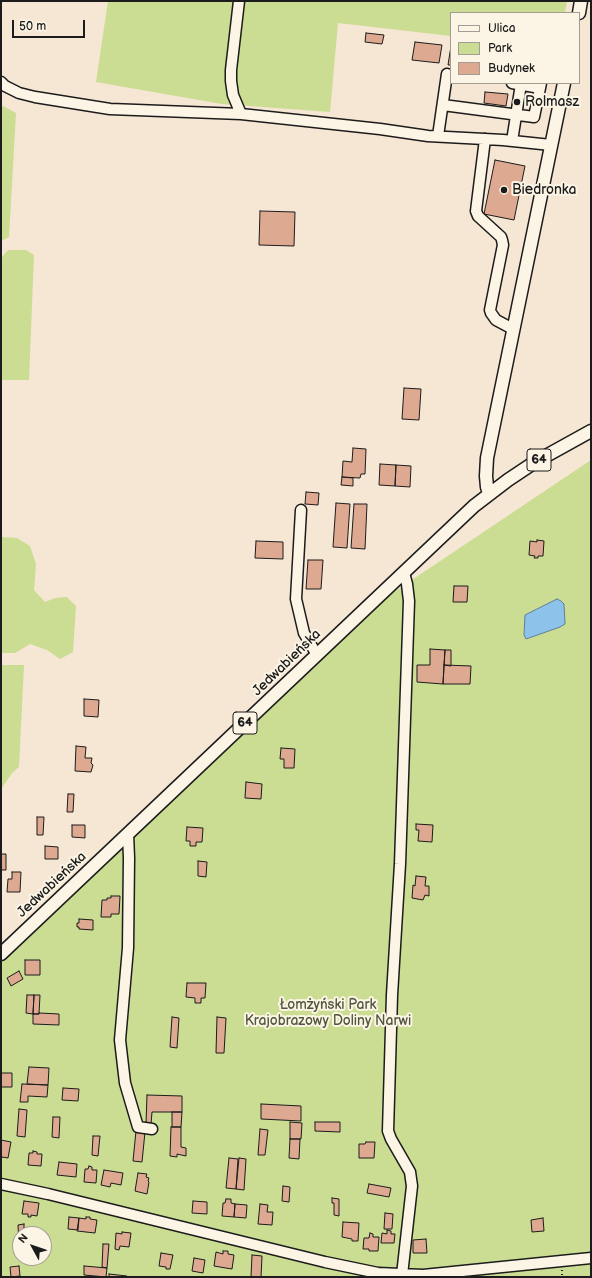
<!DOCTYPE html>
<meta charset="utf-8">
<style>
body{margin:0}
#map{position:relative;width:592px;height:1278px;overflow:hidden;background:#f6e6d4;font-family:"Balsamiq Sans",sans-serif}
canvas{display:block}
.frame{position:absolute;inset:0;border:2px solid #1c1c1c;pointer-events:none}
.legend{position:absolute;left:450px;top:12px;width:130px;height:72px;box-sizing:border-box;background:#fcf5e5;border:1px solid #a29e95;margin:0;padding:5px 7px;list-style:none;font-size:12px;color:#1c1c1c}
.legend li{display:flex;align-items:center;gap:8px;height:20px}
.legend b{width:20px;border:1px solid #a29e95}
.north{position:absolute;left:12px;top:1226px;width:40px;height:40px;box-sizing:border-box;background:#fcf5e5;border:1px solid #a29e95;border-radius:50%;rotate:310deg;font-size:11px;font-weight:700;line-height:16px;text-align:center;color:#1c1c1c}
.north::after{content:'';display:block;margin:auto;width:14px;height:18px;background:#1c1c1c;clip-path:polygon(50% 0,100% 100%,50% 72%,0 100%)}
.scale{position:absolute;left:12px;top:20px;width:73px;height:18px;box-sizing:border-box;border:2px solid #1c1c1c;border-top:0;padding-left:5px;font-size:12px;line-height:14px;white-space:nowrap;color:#1c1c1c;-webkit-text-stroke:3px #fcf5e5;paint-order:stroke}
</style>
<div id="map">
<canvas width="592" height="1278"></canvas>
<div class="frame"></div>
<ul class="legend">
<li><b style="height:5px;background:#fcf5e5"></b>Ulica</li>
<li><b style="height:11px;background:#cadd92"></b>Park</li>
<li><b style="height:11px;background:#dda990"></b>Budynek</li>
</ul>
<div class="north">N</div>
<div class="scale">50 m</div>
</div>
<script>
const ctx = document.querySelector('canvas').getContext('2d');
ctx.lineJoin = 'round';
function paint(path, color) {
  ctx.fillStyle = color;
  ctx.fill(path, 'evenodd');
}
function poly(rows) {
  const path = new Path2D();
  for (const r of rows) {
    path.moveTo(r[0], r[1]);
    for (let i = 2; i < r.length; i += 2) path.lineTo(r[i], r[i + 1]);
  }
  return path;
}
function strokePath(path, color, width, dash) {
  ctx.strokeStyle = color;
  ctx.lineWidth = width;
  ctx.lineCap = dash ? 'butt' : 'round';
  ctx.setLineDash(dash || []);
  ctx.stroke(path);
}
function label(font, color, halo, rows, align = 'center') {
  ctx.font = font + ' "Balsamiq Sans",sans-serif';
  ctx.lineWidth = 4;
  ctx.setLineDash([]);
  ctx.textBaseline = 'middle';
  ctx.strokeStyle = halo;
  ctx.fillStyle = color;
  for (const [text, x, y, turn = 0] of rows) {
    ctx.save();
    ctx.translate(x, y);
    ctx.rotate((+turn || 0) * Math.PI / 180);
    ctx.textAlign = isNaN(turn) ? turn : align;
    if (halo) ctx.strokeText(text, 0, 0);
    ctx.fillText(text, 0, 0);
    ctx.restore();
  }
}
paint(poly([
 [108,1,567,1,565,13,451,13,451,36,338,23,330,112,222,104,96,82],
 [3,106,16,113,9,237,1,241,1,107],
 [8,250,26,250,34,255,29,380,1,380,1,258],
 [591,460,591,1277,1,1277,1,955,36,926,388,596],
 [20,1234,44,1234,44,1258,20,1258],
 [1,537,17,538,30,546,36,564,34,590,45,602,55,598,67,597,76,606,73,652,60,659,47,650,30,644,15,653,1,653,1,605,2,604,1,601],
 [1,665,24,665,19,767,12,773,2,788,2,804,1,804]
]), '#cadd92');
const water = poly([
 [557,599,561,601,564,604,565,624,560,627,526,639,524,635,525,615,557,599]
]);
paint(water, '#8dc3eb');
strokePath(water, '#608098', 1);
const building = poly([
 [366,33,384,35,382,44,365,42,366,33],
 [415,42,442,45,439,63,412,60,415,42],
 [451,46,451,65,448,65,451,46],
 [485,92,508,94,506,106,484,103,485,92],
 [495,160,525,166,514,220,484,214,495,160],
 [260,211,295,212,294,246,259,245,260,211],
 [404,388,421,389,419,420,402,419,404,388],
 [353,448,366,449,365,474,361,474,360,478,342,477,343,461,352,462,353,448],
 [380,464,396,465,395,486,379,485,380,464],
 [396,465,411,466,410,487,395,486,396,465],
 [342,477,353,478,353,486,341,485,342,477],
 [306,492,319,493,318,505,305,504,306,492],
 [336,503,350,504,347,548,333,547,336,503],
 [354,504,367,504,365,549,351,548,354,504],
 [537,540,544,541,543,556,538,556,538,558,534,558,535,556,529,555,530,541,537,542,537,540],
 [256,541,283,542,283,559,255,558,256,541],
 [308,560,323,560,321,589,306,589,308,560],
 [454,586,468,586,467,602,453,602,454,586],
 [430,649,445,650,443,684,417,682,417,665,430,665,430,649],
 [445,650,451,650,451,666,444,665,445,650],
 [444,665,471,666,470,684,443,684,444,665],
 [84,699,99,700,98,717,84,716,84,699],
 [76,746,86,747,85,758,92,758,91,763,93,765,91,772,75,771,76,746],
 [281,748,295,749,294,768,284,768,284,759,280,759,281,748],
 [246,782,262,784,261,799,245,798,246,782],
 [68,794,74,794,73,812,67,812,68,794],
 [37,817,44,817,43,835,37,835,37,817],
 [416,824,433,825,432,842,418,841,419,830,416,830,416,824],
 [72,825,85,825,85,838,72,837,72,825],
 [187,827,203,828,202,842,196,842,196,846,190,846,190,841,186,841,187,827],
 [45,846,58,847,58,859,45,859,45,846],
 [1,854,6,854,6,870,1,870,1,854],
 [198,861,207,862,206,877,198,876,198,861],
 [12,872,21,872,20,892,7,892,8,879,12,879,12,872],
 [416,876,426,877,425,886,429,886,429,896,425,895,423,900,412,898,413,885,415,886,416,876],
 [111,896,120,896,119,914,111,914,111,917,101,917,102,900,107,900,107,898,111,898,111,896],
 [79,919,93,920,93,930,79,929,79,927,77,927,77,923,79,923,79,919],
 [25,960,40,960,40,975,25,975,25,960],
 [19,971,23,979,11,986,7,978,19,971],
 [187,983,206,983,205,998,201,998,201,1003,195,1003,195,998,186,997,187,983],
 [27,995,34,995,33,1014,26,1013,27,995],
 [34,995,40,995,39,1014,33,1014,34,995],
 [39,1013,59,1014,59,1025,33,1024,33,1014,39,1014,39,1013],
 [172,1017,179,1018,177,1048,170,1047,172,1017],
 [217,1017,226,1018,224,1053,216,1053,217,1017],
 [29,1067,49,1068,48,1085,27,1084,29,1067],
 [1,1073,12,1073,12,1087,1,1087,1,1073],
 [22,1084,48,1085,47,1097,28,1096,28,1102,20,1102,22,1084],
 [63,1088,79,1089,78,1101,62,1100,63,1088],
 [147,1095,182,1096,182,1112,152,1112,151,1124,146,1124,147,1095],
 [261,1104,301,1106,301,1121,261,1119,261,1104],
 [19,1109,27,1110,25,1137,17,1136,19,1109],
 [172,1112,182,1112,181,1127,172,1127,172,1112],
 [53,1117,60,1117,59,1138,52,1137,53,1117],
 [290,1122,302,1123,301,1139,290,1139,290,1122],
 [315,1122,340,1122,340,1132,315,1131,315,1122],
 [171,1127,181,1127,181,1147,186,1148,186,1156,177,1154,177,1157,170,1156,171,1127],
 [260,1129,268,1130,265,1155,258,1155,260,1129],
 [136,1131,145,1132,142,1162,133,1161,136,1131],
 [93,1136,100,1136,98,1156,92,1155,93,1136],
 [290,1139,300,1139,299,1159,289,1158,290,1139],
 [1,1140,11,1142,8,1158,2,1157,1,1160,1,1140],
 [366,1142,375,1142,374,1158,359,1158,359,1144,365,1144,366,1142],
 [33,1151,37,1152,37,1154,42,1154,41,1166,28,1165,29,1153,33,1153,33,1151],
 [229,1158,238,1159,236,1189,226,1188,229,1158],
 [239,1158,246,1159,244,1190,236,1189,239,1158],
 [59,1162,77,1164,76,1177,57,1175,59,1162],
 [89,1166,92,1167,92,1170,97,1170,96,1183,84,1182,85,1169,88,1169,89,1166],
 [104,1170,123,1173,121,1185,111,1183,110,1187,101,1185,104,1170],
 [138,1173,147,1174,146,1177,149,1178,148,1181,149,1182,147,1194,135,1191,138,1173],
 [369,1184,391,1188,389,1197,367,1193,369,1184],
 [283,1186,290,1187,289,1202,282,1201,283,1186],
 [332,1198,339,1199,339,1216,334,1215,334,1203,332,1203,332,1198],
 [226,1199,231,1199,231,1203,235,1204,234,1217,222,1216,223,1203,225,1203,226,1199],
 [24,1201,39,1203,37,1216,31,1215,31,1217,28,1217,28,1214,22,1214,24,1201],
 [193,1201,207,1202,207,1214,192,1213,193,1201],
 [235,1204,247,1205,246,1218,234,1217,235,1204],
 [260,1204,268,1205,267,1212,273,1212,272,1225,258,1224,260,1204],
 [385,1213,393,1214,392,1229,384,1229,385,1213],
 [69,1217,79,1218,78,1230,68,1229,69,1217],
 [86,1217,90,1217,90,1219,97,1220,95,1233,77,1231,79,1218,86,1219,86,1217],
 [543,1218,544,1231,532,1232,531,1220,543,1218],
 [343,1222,359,1223,358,1241,352,1241,352,1239,342,1237,343,1222],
 [24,1224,24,1234,20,1234,19,1244,18,1225,24,1224],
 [387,1230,391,1231,391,1234,395,1234,394,1243,381,1243,382,1233,387,1234,387,1230],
 [122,1232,131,1233,129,1247,120,1246,119,1250,115,1249,116,1233,122,1234,122,1232],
 [370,1233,373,1234,373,1237,379,1237,378,1251,369,1251,369,1249,363,1249,364,1238,369,1238,370,1233],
 [426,1239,427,1253,413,1253,413,1240,426,1239],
 [103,1244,109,1244,107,1268,102,1267,103,1244],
 [223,1251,228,1251,228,1254,234,1255,232,1269,214,1266,216,1252,223,1254,223,1251],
 [161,1253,173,1255,170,1269,166,1269,166,1267,159,1266,161,1253],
 [252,1255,262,1256,261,1277,251,1277,252,1255],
 [194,1258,205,1260,203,1273,192,1271,194,1258],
 [19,1266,20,1276,11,1277,10,1267,19,1266],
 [84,1266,107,1268,106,1277,84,1275,84,1266],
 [109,1274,127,1276,126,1277,109,1277,109,1274]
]);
paint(building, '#dda990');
strokePath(building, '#1c1c1c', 1);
const minor = poly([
 [239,1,231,70,231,81,233,95,241,114],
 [1,82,5,86,19,93,35,97,110,109,241,114,380,129,428,136,503,140,551,145],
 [512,83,540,88,541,83],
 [443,105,534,117,540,88],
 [438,136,447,74,451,75],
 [485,139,476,211,478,216,501,237,502,240,503,245,490,310,491,313,496,320,513,329],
 [512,141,521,84],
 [301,510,296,599,304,633,317,655],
 [128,834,129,858,128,948,120,1040,125,1083,138,1127,152,1129],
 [1,1184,48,1194,325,1262,378,1273,423,1275,591,1258],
 [402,1275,412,1186,410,1172,391,1139,388,1131,392,995,400,864,409,601,407,584,404,573]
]);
const major = poly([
 [579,13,581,1],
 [489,493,487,487,486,476,487,458,564,83],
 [1,954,474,506,508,480,535,462,591,431]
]);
strokePath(minor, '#1c1c1c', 13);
strokePath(major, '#1c1c1c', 15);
strokePath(poly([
 [562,1270,562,1277]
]), '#1c1c1c', 2, [1, 3]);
strokePath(minor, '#fcf5e5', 10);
strokePath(major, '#fcf5e5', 12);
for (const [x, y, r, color] of [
 [517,102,4,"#1c1c1c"],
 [504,190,4,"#1c1c1c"]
]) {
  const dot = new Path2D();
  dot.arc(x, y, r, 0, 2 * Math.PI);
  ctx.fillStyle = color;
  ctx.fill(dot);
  strokePath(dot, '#fcf5e5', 1.5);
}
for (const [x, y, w] of [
 [539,460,24],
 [245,723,24]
]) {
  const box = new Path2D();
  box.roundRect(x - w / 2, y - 11, w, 22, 3);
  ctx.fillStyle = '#fcf5e5';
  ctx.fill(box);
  strokePath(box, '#1c1c1c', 1);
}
label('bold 13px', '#1c1c1c', null, [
 ["64",539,460],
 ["64",245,723]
]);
label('14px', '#1c1c1c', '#fcf5e5', [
 ["Rolmasz",525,102],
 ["Biedronka",512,190]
], 'left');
label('14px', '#1c1c1c', '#fcf5e5', [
 ["Jedwabieńska",287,663,-44],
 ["Jedwabieńska",52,885,-43]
]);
label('14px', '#50563f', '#fcf5e5', [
 ["Łomżyński Park",328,1005],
 ["Krajobrazowy Doliny Narwi",328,1021]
]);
</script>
